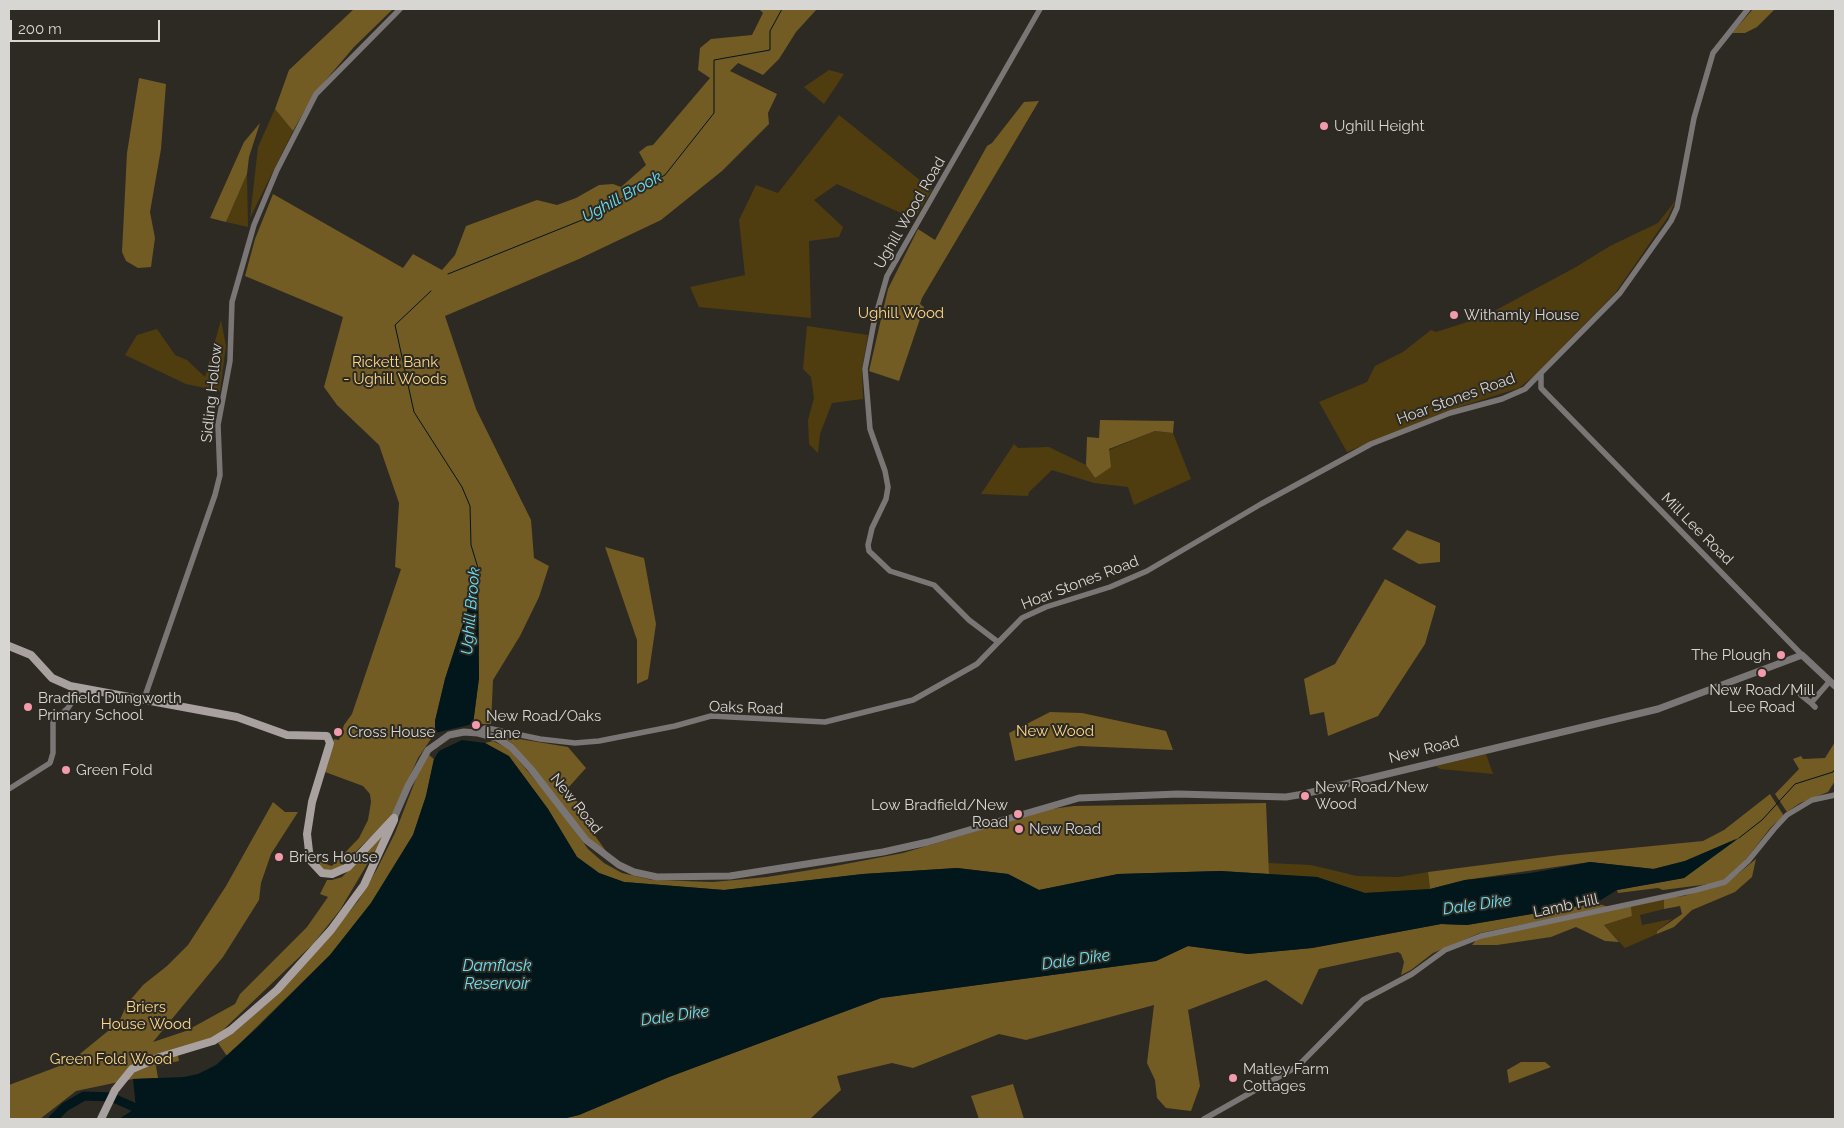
<!DOCTYPE html>
<style>
body{margin:0}
#map{position:relative;width:1844px;height:1128px;overflow:hidden;background:#2d2a23;font-family:Raleway,sans-serif}
canvas{display:block}
.frame{position:absolute;inset:0;border:10px solid #d8d6d2;pointer-events:none}
.scale{position:absolute;left:10px;top:20px;width:150px;height:22px;box-sizing:border-box;border:2px solid #d8d6d2;border-top:0;padding-left:6px;font-size:15px;line-height:18px;white-space:nowrap;color:#d8d6d2;-webkit-text-stroke:4px #2d2a23;paint-order:stroke}
</style>
<div id="map">
<canvas width="1844" height="1128"></canvas>
<div class="frame"></div>
<div class="scale">200 m</div>
</div>
<script>
const ctx = document.querySelector('canvas').getContext('2d');
ctx.lineJoin = 'round';
function paint(path, color) {
  ctx.fillStyle = color;
  ctx.fill(path, 'evenodd');
}
function poly(rows) {
  const path = new Path2D();
  for (const r of rows) {
    path.moveTo(r[0], r[1]);
    for (let i = 2; i < r.length; i += 2) path.lineTo(r[i], r[i + 1]);
  }
  return path;
}
function strokePath(path, color, width, dash) {
  ctx.strokeStyle = color;
  ctx.lineWidth = width;
  ctx.lineCap = dash ? 'butt' : 'round';
  ctx.setLineDash(dash || []);
  ctx.stroke(path);
}
function label(font, color, halo, rows, align = 'center') {
  ctx.font = font + ' Raleway,sans-serif';
  ctx.lineWidth = 4;
  ctx.setLineDash([]);
  ctx.textBaseline = 'middle';
  ctx.strokeStyle = halo;
  ctx.fillStyle = color;
  for (const [text, x, y, turn = 0] of rows) {
    ctx.save();
    ctx.translate(x, y);
    ctx.rotate((+turn || 0) * Math.PI / 180);
    ctx.textAlign = isNaN(turn) ? turn : align;
    if (halo) ctx.strokeText(text, 0, 0);
    ctx.fillText(text, 0, 0);
    ctx.restore();
  }
}
paint(poly([
 [829,70,844,74,824,104,804,87],
 [275,109,293,131,250,218,258,147],
 [839,115,932,190,914,219,837,184,814,200,843,227,839,237,809,241,811,318,699,307,690,287,745,275,739,220,756,185,778,193],
 [247,174,248,227,226,222],
 [1676,200,1668,217,1616,292,1535,375,1519,388,1447,411,1347,452,1319,402,1367,382,1375,366,1403,352,1431,330,1436,332,1483,317,1576,267,1610,246,1658,223],
 [221,320,226,346,220,391,186,384,125,355,137,335,157,329,175,355,187,360,205,377],
 [807,326,868,335,862,369,863,399,832,403,820,434,818,453,809,444,808,420,814,398,811,377,803,369],
 [1155,431,1173,433,1191,479,1134,505,1128,487,1094,483,1052,470,1029,492,1028,496,981,494,1014,444,1018,448,1049,447,1086,465,1095,478,1109,450],
 [1486,754,1493,774,1440,769,1436,766],
 [1268,863,1311,865,1357,876,1399,877,1428,872,1430,889,1365,893,1317,877,1269,874],
 [1664,898,1664,909,1640,915,1642,925,1672,919,1657,931,1657,934,1625,948,1604,925,1632,916,1631,906]
]), '#503d0f');
paint(poly([
 [354,9,393,9,354,47,314,94,293,131,275,109,289,70],
 [759,9,817,9,796,32,779,59,763,75,738,63,730,71,777,94,768,113,769,124,722,171,661,220,579,259,445,316,476,409,531,520,534,558,549,566,539,597,520,636,493,680,491,724,473,724,479,678,478,570,468,608,445,679,435,721,435,733,418,758,392,816,340,867,331,872,321,869,313,858,311,849,323,863,332,866,359,838,368,820,371,802,370,794,363,786,325,772,334,739,339,740,344,725,352,714,401,569,395,567,399,503,379,445,337,405,324,387,343,317,245,276,255,239,273,194,403,268,413,254,442,270,455,255,466,226,537,200,557,205,576,198,599,185,613,184,621,187,646,165,639,152,647,146,653,145,710,78,698,70,700,48,711,39,752,35,763,13],
 [1753,9,1775,9,1757,27,1745,33,1732,33],
 [139,78,166,84,161,149,150,212,155,238,151,267,138,268,126,261,122,252,127,153],
 [1039,101,922,298,920,304,924,307,899,381,869,371,888,289,918,229,935,240,987,146,992,143,1024,102],
 [260,123,249,157,247,174,226,222,210,218,244,142],
 [1100,420,1174,421,1173,433,1155,431,1109,449,1111,467,1095,478,1086,465,1087,437,1099,438],
 [1407,530,1440,543,1440,562,1419,564,1392,549],
 [605,547,644,558,656,624,648,679,637,684,637,640],
 [1385,579,1436,606,1425,644,1378,716,1328,736,1324,712,1310,715,1304,679,1335,664],
 [1050,712,1082,713,1166,731,1173,750,1079,746,1015,761,1009,733],
 [501,736,568,747,586,768,568,788,585,813,586,823,608,854,590,840,513,744],
 [493,741,509,749,556,805,588,849,604,863,622,873,652,880,713,882,767,877,835,866,903,853,1051,809,1074,806,1266,803,1269,874,1220,871,1118,874,1039,890,1008,874,957,868,863,874,724,890,624,882,599,873,577,857,548,809,509,757,485,743],
 [1835,742,1835,781,1828,792,1800,803,1787,812,1775,794,1799,769,1793,759,1801,756,1803,759,1825,758],
 [429,755,434,759,426,796,413,835,371,903,330,955,227,1056,218,1043,236,1031,279,992,327,939,358,901,377,869,395,833,417,776],
 [1770,794,1784,816,1771,827,1740,867,1725,882,1663,890,1658,888,1618,893,1617,890,1684,878,1736,839,1685,861,1653,869,1590,862,1465,880,1430,889,1428,872,1560,855,1703,841,1724,830],
 [273,802,285,812,298,812,271,854,261,883,259,900,223,957,153,1042,186,1031,235,1004,240,994,307,927,328,897,320,894,327,880,332,880,342,877,387,831,340,910,313,944,223,1030,210,1039,177,1050,179,1061,156,1066,158,1078,133,1079,76,1091,40,1119,9,1119,9,1085,70,1062,119,1022,127,1004,143,985,167,966,188,945,226,886],
 [1756,859,1752,877,1735,892,1692,910,1674,927,1657,934,1657,931,1682,914,1680,906,1664,909,1664,898,1684,896,1728,882],
 [1596,903,1609,907,1480,933,1433,953,1411,970,1401,975,1404,962,1401,954,1398,952,1319,969,1302,1005,1266,980,1188,1010,1200,1086,1191,1111,1166,1108,1157,1098,1155,1080,1147,1063,1154,1005,1026,1040,999,1034,913,1068,892,1063,837,1076,841,1090,810,1119,562,1119,579,1115,669,1077,881,998,1156,961,1188,946,1248,954,1312,948,1441,924,1467,925],
 [1631,906,1632,916,1604,925,1619,942,1605,941,1576,927,1551,937,1497,945,1472,945,1477,939],
 [1521,1062,1545,1062,1551,1067,1509,1083,1507,1070],
 [1013,1084,1024,1119,979,1119,971,1096]
]), '#735b24');
paint(poly([
 [478,567,479,678,473,724,435,733,435,721,445,679,468,608],
 [462,740,485,743,509,756,548,809,577,857,599,873,624,882,724,890,863,874,957,868,1008,874,1039,890,1118,874,1220,871,1317,877,1365,893,1430,889,1465,880,1531,873,1590,862,1654,869,1685,861,1739,838,1684,878,1617,890,1596,903,1467,925,1441,924,1312,948,1248,954,1188,946,1156,961,881,998,669,1077,579,1115,562,1119,119,1119,136,1108,133,1079,184,1077,198,1074,216,1065,257,1028,330,955,371,903,413,835,426,796,434,759,439,751]
]), '#01171b');
strokePath(poly([
 [448,274,587,218,665,175,714,113,714,60,770,50,770,31,782,9],
 [431,291,395,325,414,412,462,487,470,506,471,545,478,568],
 [1739,838,1762,820,1795,784,1833,772,1835,769]
]), '#01171b', 1);
strokePath(poly([
 [53,1119,65,1107,84,1096,111,1097,136,1108]
]), '#01171b', 9);
strokePath(poly([
 [1541,374,1541,388,1802,655],
 [998,642,969,620,934,585,890,571,869,551,868,545,872,528,886,499,888,487,885,471,870,429,865,369,874,322,887,276,1040,9],
 [1801,695,1811,703],
 [144,699,215,495,220,475,218,425,230,361,232,302,254,225,277,170,316,94,400,9],
 [1815,707,1811,703,1830,681],
 [478,733,485,728,492,729,540,739,575,743,599,741,675,726,711,716,825,722,913,700,977,664,1022,618,1046,607,1110,587,1147,571,1261,504,1371,444,1450,413,1502,399,1525,389,1620,293,1671,221,1677,208,1694,118,1713,53,1748,9],
 [9,789,50,763,53,753,53,721,68,708,81,688],
 [1204,1119,1298,1066,1363,1000,1412,974,1445,950,1481,936,1696,890,1725,882,1748,861,1774,829,1787,815,1812,800,1835,795]
]), '#7a7675', 5.5);
strokePath(poly([
 [394,818,408,786,428,750,449,735,464,732,478,733,497,738,511,747,531,769,586,840,619,865,634,872,657,877,730,876,883,852,928,842,1079,798,1178,794,1286,797,1304,794,1658,709,1802,655,1835,686]
]), '#7a7675', 7);
strokePath(poly([
 [9,646,31,655,52,678,70,686,237,717,287,735,327,736,330,743,312,802,307,834,310,860,322,873,332,874,348,867,394,818],
 [101,1119,115,1090,132,1069,160,1057,213,1041,231,1030,277,990,331,930,364,885,394,820]
]), '#a8a1a0', 8);
for (const [x, y, r, color] of [
 [1324,126,5,"#f39aac"],
 [1454,315,5,"#f39aac"],
 [1781,655,5,"#f39aac"],
 [1762,673,5,"#f39aac"],
 [28,707,5,"#f39aac"],
 [476,725,5,"#f39aac"],
 [338,732,5,"#f39aac"],
 [66,770,5,"#f39aac"],
 [1305,796,5,"#f39aac"],
 [1018,814,5,"#f39aac"],
 [1019,829,5,"#f39aac"],
 [279,857,5,"#f39aac"],
 [1233,1078,5,"#f39aac"]
]) {
  const dot = new Path2D();
  dot.arc(x, y, r, 0, 2 * Math.PI);
  ctx.fillStyle = color;
  ctx.fill(dot);
  strokePath(dot, '#2d2a23', 2);
}
label('15px', '#d8d6d2', '#2d2a23', [
 ["Ughill Height",1334,126],
 ["Withamly House",1464,315],
 ["The Plough",1771,655,"right"],
 ["New Road/Mill",1762,690,"center"],
 ["Lee Road",1762,707,"center"],
 ["Bradfield Dungworth",38,698],
 ["Primary School",38,715],
 ["New Road/Oaks",486,716],
 ["Lane",486,733],
 ["Cross House",348,732],
 ["Green Fold",76,770],
 ["New Road/New",1315,787],
 ["Wood",1315,804],
 ["Low Bradfield/New",1008,805,"right"],
 ["Road",1008,822,"right"],
 ["New Road",1029,829],
 ["Briers House",289,857],
 ["Matley Farm",1243,1069],
 ["Cottages",1243,1086]
], 'left');
label('15px', '#d8d6d2', '#2d2a23', [
 ["Ughill Wood Road",910,213,-60],
 ["Sidling Hollow",212,393,-84],
 ["Hoar Stones Road",1456,399,-20],
 ["Mill Lee Road",1697,529,45],
 ["Hoar Stones Road",1080,583,-21],
 ["Oaks Road",746,708,2],
 ["New Road",1424,750,-14],
 ["New Road",576,804,51],
 ["Lamb Hill",1566,906,-12]
]);
label('15px', '#fed887', '#2d2a23', [
 ["Ughill Wood",901,313],
 ["Rickett Bank",395,362],
 ["- Ughill Woods",395,379],
 ["New Wood",1055,731],
 ["Briers",146,1007],
 ["House Wood",146,1024],
 ["Green Fold Wood",111,1059]
]);
label('italic 16px', '#6be0f4', '#2d2a23', [
 ["Ughill Brook",622,197,-29],
 ["Ughill Brook",471,611,-85],
 ["Dale Dike",1477,905,-8],
 ["Dale Dike",1076,960,-8],
 ["Damflask",497,966],
 ["Reservoir",497,984],
 ["Dale Dike",675,1016,-8]
]);
</script>
